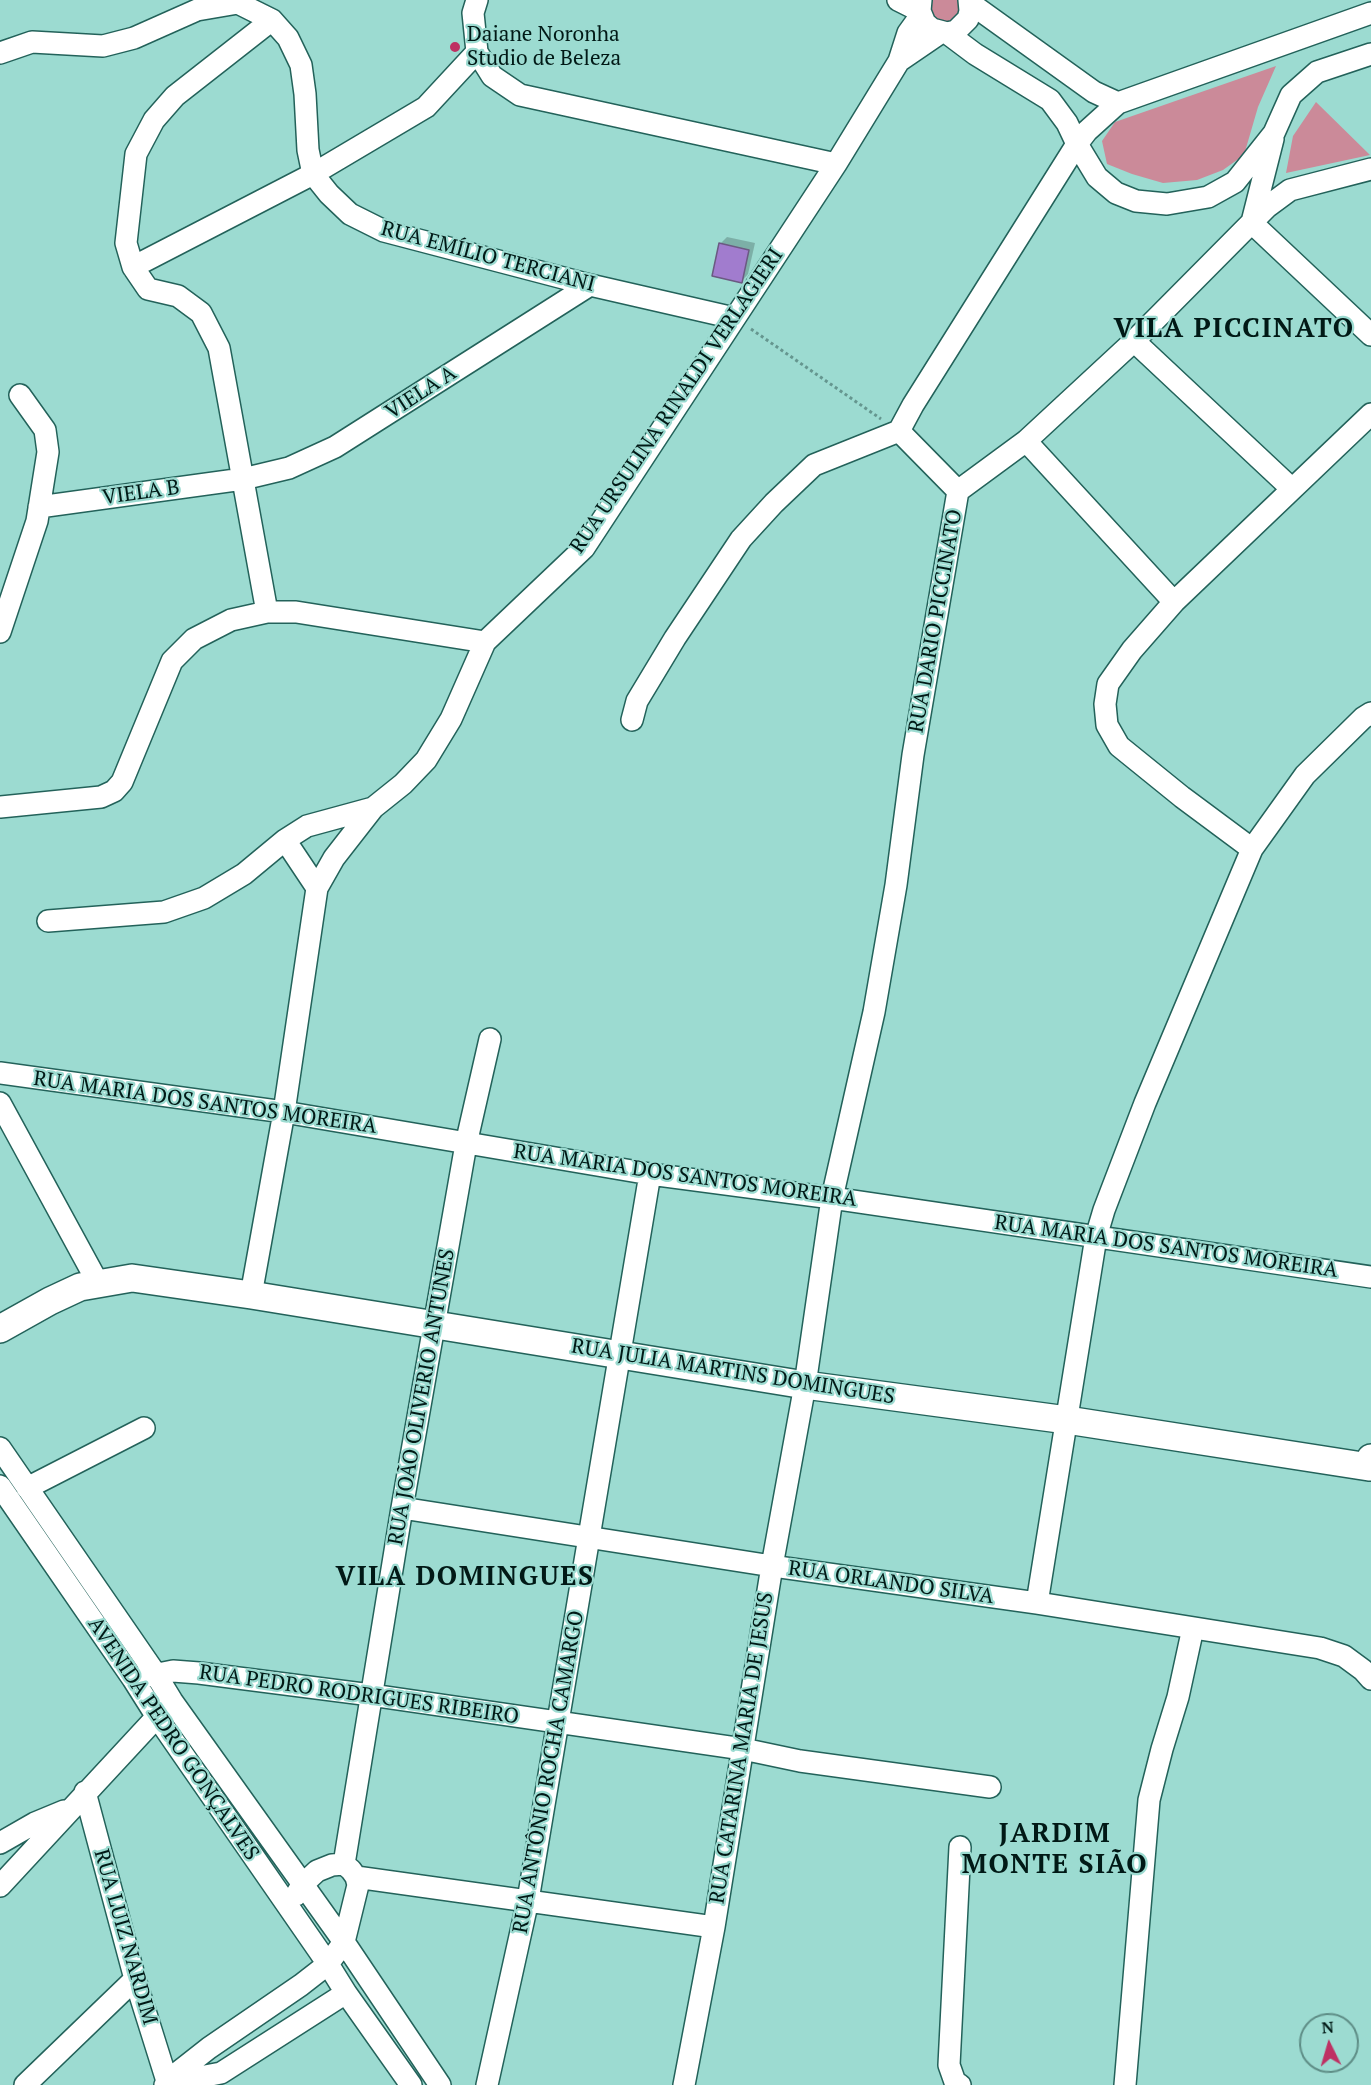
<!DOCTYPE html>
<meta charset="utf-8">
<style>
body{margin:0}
#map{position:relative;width:1371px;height:2085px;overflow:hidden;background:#9cdbd1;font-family:"PT Serif",serif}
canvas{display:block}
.north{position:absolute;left:1299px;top:2013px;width:60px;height:60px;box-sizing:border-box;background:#9cdbd1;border:2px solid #5e8d86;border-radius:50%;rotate:355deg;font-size:16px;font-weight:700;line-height:24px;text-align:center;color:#011916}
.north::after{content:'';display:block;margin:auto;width:21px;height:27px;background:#be3163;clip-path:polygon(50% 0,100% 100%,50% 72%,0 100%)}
</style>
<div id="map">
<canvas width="1371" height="2085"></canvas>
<div class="north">N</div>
</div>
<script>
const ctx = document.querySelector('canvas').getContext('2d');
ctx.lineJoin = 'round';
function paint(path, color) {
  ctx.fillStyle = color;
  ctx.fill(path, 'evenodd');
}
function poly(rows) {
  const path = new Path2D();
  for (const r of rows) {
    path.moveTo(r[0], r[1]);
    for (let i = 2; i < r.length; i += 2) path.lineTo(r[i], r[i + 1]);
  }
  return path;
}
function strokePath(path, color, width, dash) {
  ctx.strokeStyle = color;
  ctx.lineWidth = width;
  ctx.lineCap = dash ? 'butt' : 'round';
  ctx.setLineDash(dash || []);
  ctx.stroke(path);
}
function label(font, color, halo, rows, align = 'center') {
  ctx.font = font + ' "PT Serif",serif';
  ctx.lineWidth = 4.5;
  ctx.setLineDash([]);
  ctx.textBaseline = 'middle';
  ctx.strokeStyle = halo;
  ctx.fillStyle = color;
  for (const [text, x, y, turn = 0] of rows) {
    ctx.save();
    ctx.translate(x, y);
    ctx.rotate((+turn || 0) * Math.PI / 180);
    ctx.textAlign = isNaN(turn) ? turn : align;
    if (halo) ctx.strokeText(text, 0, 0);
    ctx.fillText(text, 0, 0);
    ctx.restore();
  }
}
paint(poly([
 [928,0,962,0,964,4,955,24,933,22],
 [1276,66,1258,107,1244,155,1223,170,1197,180,1163,183,1132,174,1107,164,1102,141,1115,122],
 [1316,102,1370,155,1286,173,1293,136]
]), '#cb8a99');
paint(poly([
 [727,237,755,243,748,274,742,281,720,244]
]), '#0003');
const building = poly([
 [719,243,749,250,742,283,712,276,719,243]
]);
paint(building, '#a17cce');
strokePath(building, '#6b5a82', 1.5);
const minor = poly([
 [477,0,473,13,477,52,492,76,520,95,836,164],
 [898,0,920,11],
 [921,0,920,11,925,23,932,29,947,33,956,31,968,19,970,11,969,0],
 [970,3,1094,92,1118,103],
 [947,33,975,54,1050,100,1067,123,1077,144,1097,177,1116,193,1136,201,1167,204,1208,197,1235,182,1274,133,1291,95,1317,72,1371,54],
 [0,53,32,42,103,46,134,38,197,10,238,3,272,20,288,38,301,65,305,94,308,150,313,174,329,194,350,214,384,231,590,285,734,318],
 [899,61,940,33],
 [1252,222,1273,139],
 [1252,223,1371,335],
 [133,267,313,174,426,107,477,52],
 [1134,341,1292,489],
 [1026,441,1174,602],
 [958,491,899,431,913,405,1077,144,1087,131,1118,103,1371,13],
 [39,507,243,479,289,468,335,447,590,285],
 [267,612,296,612,485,642],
 [0,632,37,521,48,452,45,430,20,395],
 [632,720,637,701,675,638,741,539,774,503,814,465,899,431],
 [0,807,101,797,114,791,122,782,172,661,194,639,231,620,267,612,219,348,201,313,178,296,148,289,133,267,126,243,136,154,154,120,175,96,272,20],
 [1252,849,1182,797,1119,746,1107,725,1105,704,1108,684,1132,650,1174,602,1371,414],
 [317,888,285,840,307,826,373,808],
 [48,921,164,912,204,898,244,874,285,840],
 [0,1073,284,1112,650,1174,832,1198,1371,1277],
 [0,1103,98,1283],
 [251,1295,284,1112,317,888,334,858,373,808,403,784,426,760,451,719,485,642,584,548,836,164,899,61,908,33,921,15],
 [0,1448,155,1673,172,1701,344,1942,440,2085],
 [0,1486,133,1679,157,1717,328,1964,346,1993,411,2085],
 [27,1488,144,1428],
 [402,1508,772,1566,1037,1603,1320,1648,1344,1656,1363,1670,1371,1679],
 [1037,1603,1096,1237,1104,1210,1145,1103,1252,849,1305,775,1363,718,1371,713],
 [133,1679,173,1671,199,1673,371,1695,743,1749,800,1761,990,1787],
 [85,1792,135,1979,167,2081],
 [0,1843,35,1823,64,1811],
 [960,1847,949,2065,955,2082,960,2085],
 [344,1864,402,1508,466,1144,490,1039],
 [356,1877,714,1927],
 [0,1886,165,1708],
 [168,2083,221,2073,346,1993],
 [25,2085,135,1979],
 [165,2085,167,2081,209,2048,301,1985,328,1964,344,1942,358,1885,356,1877,351,1870,344,1864,332,1865,317,1871,302,1885,296,1895],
 [487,2085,528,1900,650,1174],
 [684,2085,714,1927,772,1566,805,1385,832,1198,874,1012,896,885,913,755,958,491,1026,441,1134,341,1267,207,1290,190,1371,169],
 [1125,2085,1149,1800,1162,1749,1178,1697,1193,1628]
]);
const major = poly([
 [0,1329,50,1301,80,1287,132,1278,251,1295,805,1385,1067,1420,1369,1467,1371,1458]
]);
strokePath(minor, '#23625a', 24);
strokePath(major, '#23625a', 30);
strokePath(poly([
 [751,329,881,419]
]), '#65968f', 3, [3, 3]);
strokePath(minor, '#fff', 21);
strokePath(major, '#fff', 27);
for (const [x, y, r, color] of [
 [455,47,6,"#be3163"]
]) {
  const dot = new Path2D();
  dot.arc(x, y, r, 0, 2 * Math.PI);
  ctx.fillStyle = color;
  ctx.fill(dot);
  strokePath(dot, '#9cdbd1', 2);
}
label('21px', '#011916', '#9cdbd1', [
 ["Daiane Noronha",467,35],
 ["Studio de Beleza",467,59]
], 'left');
label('21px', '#011916', '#9cdbd1', [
 ["RUA EMÍLIO TERCIANI",488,257,15],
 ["VIELA A",421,393,-33],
 ["RUA URSULINA RINALDI VERLAGIERI",677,401,-56],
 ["VIELA B",141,493,-8],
 ["RUA DARIO PICCINATO",936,621,-80],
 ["RUA MARIA DOS SANTOS MOREIRA",205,1103,8],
 ["RUA MARIA DOS SANTOS MOREIRA",685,1176,8],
 ["RUA MARIA DOS SANTOS MOREIRA",1166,1247,8],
 ["RUA JULIA MARTINS DOMINGUES",733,1372,9],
 ["RUA JOÃO OLIVERIO ANTUNES",422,1397,-80],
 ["RUA ORLANDO SILVA",891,1583,8],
 ["RUA PEDRO RODRIGUES RIBEIRO",359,1695,8],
 ["AVENIDA PEDRO GONÇALVES",173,1739,56],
 ["RUA CATARINA MARIA DE JESUS",742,1748,-81],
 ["RUA ANTÔNIO ROCHA CAMARGO",549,1772,-80],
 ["RUA LUIZ NARDIM",125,1937,74]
]);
ctx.letterSpacing = '1.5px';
label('bold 27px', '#011916', '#9cdbd1', [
 ["VILA PICCINATO",1234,329],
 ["VILA DOMINGUES",465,1577],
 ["JARDIM",1055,1834],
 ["MONTE SIÃO",1055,1865]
]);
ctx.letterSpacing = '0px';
</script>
